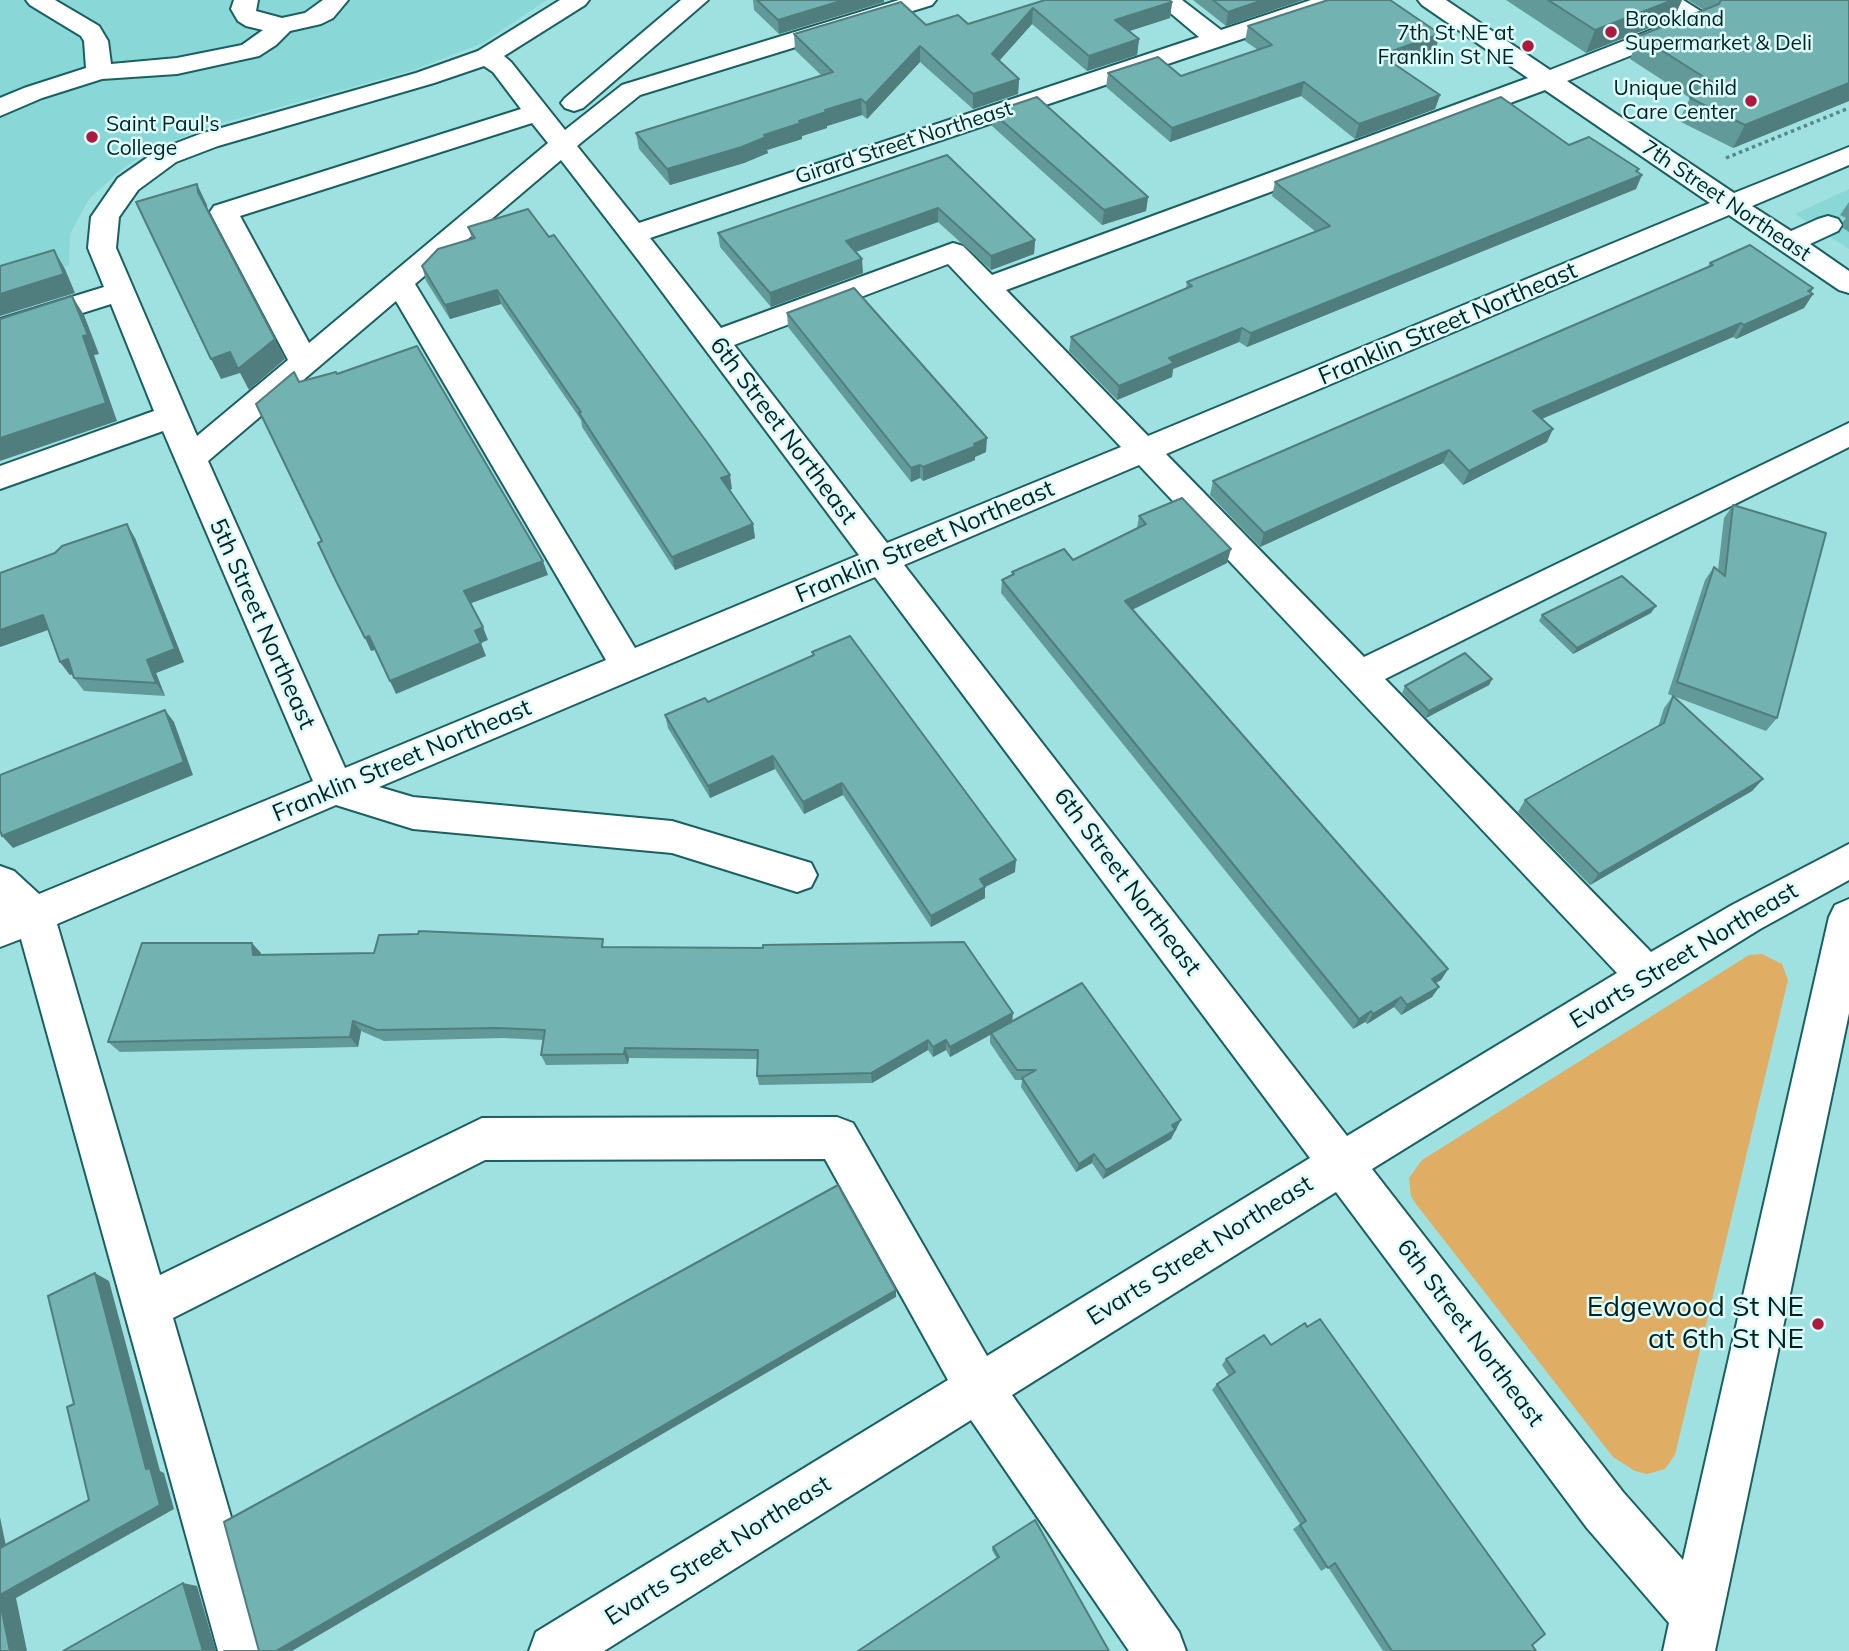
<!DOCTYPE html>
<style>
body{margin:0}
canvas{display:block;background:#9fe1e1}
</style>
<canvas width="1849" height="1651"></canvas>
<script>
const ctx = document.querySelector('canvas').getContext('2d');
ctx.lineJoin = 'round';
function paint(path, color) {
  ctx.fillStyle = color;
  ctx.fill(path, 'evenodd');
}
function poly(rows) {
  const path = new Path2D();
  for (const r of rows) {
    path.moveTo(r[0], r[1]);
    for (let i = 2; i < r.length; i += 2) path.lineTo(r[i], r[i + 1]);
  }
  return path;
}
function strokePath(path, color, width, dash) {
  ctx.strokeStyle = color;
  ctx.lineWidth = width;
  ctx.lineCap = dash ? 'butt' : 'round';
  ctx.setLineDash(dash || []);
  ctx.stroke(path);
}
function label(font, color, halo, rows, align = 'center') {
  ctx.font = font + ' Mulish,sans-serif';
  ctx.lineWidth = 5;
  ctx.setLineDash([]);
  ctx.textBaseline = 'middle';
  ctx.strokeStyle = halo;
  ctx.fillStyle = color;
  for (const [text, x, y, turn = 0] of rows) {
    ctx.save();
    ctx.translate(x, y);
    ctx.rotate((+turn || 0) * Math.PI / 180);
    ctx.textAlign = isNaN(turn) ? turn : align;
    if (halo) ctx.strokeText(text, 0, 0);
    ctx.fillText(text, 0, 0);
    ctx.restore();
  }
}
paint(poly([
 [0,0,547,0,483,43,414,70,215,125,153,148,121,170,89,199,70,234,69,265,0,285],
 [1849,189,1849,249,1795,214]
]), '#8ad7d7');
paint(poly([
 [1762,954,1782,964,1788,980,1675,1455,1665,1469,1647,1474,1635,1471,1613,1457,1416,1204,1411,1196,1409,1178,1422,1160,1749,955]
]), '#e0ad64');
const minor = poly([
 [26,0,55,0,99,26,108,41,111,64,177,58,242,45,263,30,246,26,238,21,231,9,234,0,258,0,256,11,282,18,305,13,323,0,348,0,333,18,321,24,290,31,276,45,259,56,177,74,102,79,42,98,0,116,0,98,24,88,86,68,84,41,81,36,30,5,26,0],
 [560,0,589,0,585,5,504,56,511,62,565,130,622,85,899,0,936,0,932,5,640,95,577,146,639,223,1199,37,1155,0,1182,0,1221,30,1311,0,1347,0,1343,5,650,238,721,328,953,243,963,246,992,275,1528,78,1422,5,1418,0,1446,0,1550,70,1679,19,1654,0,1683,0,1707,15,1710,20,1707,25,1567,81,1734,193,1849,147,1849,165,1752,206,1791,231,1818,219,1828,216,1838,219,1842,225,1838,231,1810,244,1849,271,1849,293,1839,290,1729,215,1166,454,1364,657,1849,423,1849,447,1385,679,1651,952,1732,905,1849,844,1849,880,1760,929,1372,1169,1623,1492,1683,1560,1829,917,1835,905,1849,899,1849,1013,1715,1651,1663,1651,1669,1623,1587,1528,1336,1192,1012,1395,1179,1632,1186,1651,1129,1651,971,1420,604,1651,529,1651,536,1632,948,1380,825,1159,485,1160,173,1318,270,1651,218,1651,21,939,0,947,0,866,14,871,39,894,313,781,163,431,0,489,0,466,154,411,111,304,0,339,0,319,104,287,88,248,91,217,118,178,158,150,200,134,416,73,478,51,560,0],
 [484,66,493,72,521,109,214,206,210,212,288,360,197,436,116,248,119,217,138,190,176,162,218,146,434,83,484,66],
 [1545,90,1710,203,1148,436,1006,290,1545,90],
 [532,123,548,143,309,343,240,216,532,123],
 [561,160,639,261,859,555,635,648,415,284,561,160],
 [948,264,1121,447,887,543,734,345,948,264],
 [396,301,606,660,345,768,208,461,396,301],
 [1139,465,1617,973,1347,1136,904,565,1139,465],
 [875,577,1310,1158,987,1356,853,1123,837,1117,482,1118,160,1275,57,924,336,805,413,829,672,853,797,892,811,887,817,875,811,863,672,821,413,797,379,787,875,577],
 [681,0,708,0,583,108,574,111,565,108,561,103,565,98,681,0]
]);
strokePath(minor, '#1a6060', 4);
strokePath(poly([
 [1726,158,1849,108]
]), '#578888', 3.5, [3.5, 3.5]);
paint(minor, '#fff');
paint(poly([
 [753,0,884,0,884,2,779,34,754,10],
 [1045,0,1172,2,1170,18,1129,31,1139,39,1137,55,1087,71,1032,24,999,61,1019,79,1018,94,973,109,920,62,867,119,862,115,827,126,827,128,802,136,802,139,767,150,768,153,744,163,670,185,639,149,636,133,821,75,795,50,794,34,926,25,968,24],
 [1193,0,1303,0,1226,26],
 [1506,0,1682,0,1674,18,1586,53],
 [1688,0,1849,0,1849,101,1733,148,1679,121,1690,98,1630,59,1639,36,1704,10],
 [1248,26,1436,48,1393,63,1440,95,1435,109,1355,139,1301,96,1170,142,1106,87,1108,73,1181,76,1258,50,1245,41],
 [992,112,1148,197,1146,211,1102,225,992,126],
 [1569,145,1638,172,1636,189,1247,347,1239,342,1173,369,1172,377,1117,400,1069,351,1071,337,1186,289,1187,282,1316,232,1272,196,1275,182],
 [947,155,1035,240,1034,254,991,270,938,222,856,252,863,273,771,307,720,247,718,233],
 [1849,202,1849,232,1843,228,1843,222,1846,218,1840,215],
 [468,227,732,489,729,489,753,524,755,538,675,570,582,427,581,420,501,304,450,319,426,281,422,266,472,239],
 [1710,263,1813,288,1811,292,1813,294,1804,308,1736,339,1733,337,1542,419,1547,442,1463,485,1443,463,1260,547,1210,495,1213,481,1707,268],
 [787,313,986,452,975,457,975,460,923,481,920,478,911,482,788,327],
 [1733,505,1777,718,1766,731,1673,696,1763,779,1752,791,1590,885,1518,812,1525,800,1658,727,1664,708,1673,696,1668,694,1705,580,1714,567,1718,570,1724,518],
 [1139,516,1227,563,1132,610,1448,969,1441,980,1436,983,1439,987,1432,997,1401,1015,1394,1007,1367,1024,1365,1022,1353,1029,1001,593,1002,580,1012,575,1012,572,1073,560,1137,528],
 [135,538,184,662,156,673,165,696,84,691,74,678,73,674,70,675,60,662,48,630,0,647],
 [1651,613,1573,654,1539,621,1542,615],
 [812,652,1015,872,985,887,985,898,931,927,843,795,804,814,775,769,710,798,668,728,665,715,708,702,813,656],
 [1492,679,1489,685,1426,718,1402,693,1405,686],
 [606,947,1012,1021,1177,1129,1174,1131,1171,1139,1103,1179,1092,1163,1076,1172,1021,1087,1022,1080,1015,1080,990,1043,990,1035,950,1057,946,1050,933,1057,928,1050,872,1083,759,1085,757,1076,758,1059,629,1058,628,1064,546,1065,541,1055,543,1040,503,1038,384,1041,361,1031,358,1047,120,1052,108,1042,261,953,261,955,374,953],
 [1271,1345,1532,1645,1536,1651,1383,1651,1328,1567,1321,1571,1293,1529,1300,1524,1212,1390,1217,1384,1229,1376,1222,1365,1226,1359],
 [993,1547,1109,1651,997,1559,992,1550]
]), '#629a99');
paint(poly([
 [844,0,884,0,884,2,779,34,778,20],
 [1263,0,1303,0,1226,26,1228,12],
 [1673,0,1682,0,1674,18,1586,53,1595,30],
 [1172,2,1170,18,1114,36,1115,20],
 [1033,8,1032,24,991,70,992,54],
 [1440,34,1436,48,1377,69,1381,55],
 [1139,39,1137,55,1087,71,1089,56],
 [920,46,920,62,867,119,866,103],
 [1019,79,1018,94,973,109,973,94],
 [1304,82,1301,96,1170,142,1172,128],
 [1849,83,1849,101,1733,148,1745,125],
 [1440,95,1435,109,1355,139,1359,124],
 [861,99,862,115,827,126,827,128,802,136,802,139,767,150,768,153,744,163,670,185,667,169,764,135,825,110],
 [1639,169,1636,177,1642,175,1636,189,1247,347,1251,333],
 [197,184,207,205,208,213,198,192],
 [1148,197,1146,211,1102,225,1104,210],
 [938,208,938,222,847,255,846,241],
 [1035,240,1034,254,991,270,991,256],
 [54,250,65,269,75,293,0,316,0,294],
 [862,259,863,273,771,307,770,293],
 [1813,288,1809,296,1813,294,1804,308,1736,339,1744,325],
 [497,290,501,304,450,319,445,305],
 [72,296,84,315,99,354,94,355,117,421,0,461,0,438],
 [1741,323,1733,337,1527,425,1533,411],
 [1242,328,1239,342,1173,369,1172,377,1117,400,1119,386,1169,358],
 [275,339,285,359,249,390,238,369],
 [230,352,240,373,221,379,211,359],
 [1553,429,1547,442,1463,485,1469,471],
 [987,438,986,452,975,457,975,460,923,481,923,467],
 [1449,450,1443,463,1260,547,1264,533],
 [920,465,920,478,911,482,911,468],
 [730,475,732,489,724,492,721,478],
 [127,524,135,538,184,662,156,673,165,696,156,683,147,660],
 [753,524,755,538,675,570,672,557],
 [1231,549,1227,563,1123,614,1125,601],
 [543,561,548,575,469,604,464,591],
 [1656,606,1651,613,1573,654,1577,648],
 [43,615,53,628,0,647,0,630],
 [483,627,488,640,481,643,486,656,396,694,390,681,475,631],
 [369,636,375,650,371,651,365,638],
 [68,659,78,672,70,675,60,662],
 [1492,679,1489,685,1426,718,1429,711],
 [165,710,174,722,193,775,13,848,2,836],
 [773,756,775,769,710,798,708,786],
 [1763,779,1752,791,1590,885,1599,874],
 [842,783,843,795,804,814,803,802],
 [1016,860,1015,872,979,890,980,879],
 [985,887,985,898,931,927,931,916],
 [252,943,261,953,262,966,253,955],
 [1448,969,1441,980,1425,989,1432,979],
 [1439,987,1432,997,1401,1015,1407,1005],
 [1401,997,1394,1007,1367,1024,1373,1014],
 [1371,1011,1365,1022,1353,1029,1359,1019],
 [1013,1013,1012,1024,991,1033,990,1035,950,1057,950,1047],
 [353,1021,361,1031,358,1047,350,1037],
 [928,1040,928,1050,872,1083,871,1073],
 [946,1040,946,1050,933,1057,933,1047],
 [625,1048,629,1058,628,1064,624,1054],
 [1181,1120,1171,1139,1103,1179,1106,1170],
 [1094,1154,1092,1163,1076,1172,1079,1164],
 [95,1273,109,1281,160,1471,164,1473,174,1509,16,1598,27,1651,10,1651,0,1602,0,1595,146,1469],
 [896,1290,896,1297,292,1651,276,1651],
 [0,1517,8,1556,0,1554],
 [183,1583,197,1586,216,1651,203,1651]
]), '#507d7d');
const building = poly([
 [757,0,844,0,778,20,757,0],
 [1045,0,1169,0,1172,2,1115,20,1139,39,1089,56,1033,8,992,54,1019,79,973,94,920,46,866,103,861,99,825,110,826,112,799,121,801,123,764,135,766,137,742,147,667,169,636,133,833,72,794,34,901,2,926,25,958,15,968,24,1045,0],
 [1213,0,1263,0,1228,12,1213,0],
 [1328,0,1390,0,1440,34,1381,55,1440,95,1359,124,1304,82,1172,128,1108,73,1158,57,1181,76,1272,45,1248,26,1328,0],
 [1548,0,1673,0,1595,30,1548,0],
 [1721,0,1849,0,1849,83,1745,125,1690,98,1718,86,1639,36,1719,4,1721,0],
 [1037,97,1148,197,1104,210,992,112,1037,97],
 [1501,97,1569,145,1589,137,1639,169,1636,171,1642,175,1251,333,1242,328,1169,358,1174,363,1119,386,1071,337,1192,286,1187,282,1330,226,1275,182,1501,97],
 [947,155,1035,240,991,256,938,208,846,241,862,259,770,293,718,233,947,155],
 [197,184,198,192,275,339,238,369,230,352,211,359,136,202,197,184],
 [528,209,549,237,554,235,709,445,730,475,721,478,753,524,672,557,579,413,581,412,497,290,445,305,422,266,438,249,475,238,468,227,528,209],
 [1750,245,1813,288,1808,291,1813,294,1744,325,1741,323,1533,411,1553,429,1469,471,1449,450,1264,533,1213,481,1713,265,1710,263,1750,245],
 [54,250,64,274,0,294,0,266,54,250],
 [854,288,987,438,974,444,976,446,923,467,920,465,911,468,787,313,854,288],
 [72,296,88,335,83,336,106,403,0,438,0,319,72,296],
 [417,346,543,561,464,591,483,627,475,631,481,643,390,681,369,636,365,638,336,581,318,543,322,541,256,404,294,372,299,382,336,372,337,374,417,346],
 [1182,498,1231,549,1125,601,1448,969,1432,979,1439,987,1407,1005,1401,997,1373,1014,1371,1011,1359,1019,1002,580,1014,574,1012,572,1064,549,1073,560,1146,524,1139,516,1182,498],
 [1733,505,1826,533,1777,718,1677,682,1714,567,1725,576,1733,505],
 [127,524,175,649,147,660,156,683,74,678,68,659,60,662,43,615,0,630,0,573,55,553,62,546,127,524],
 [1622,576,1656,606,1577,648,1542,615,1622,576],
 [850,636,1016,860,980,879,985,887,931,916,842,783,803,802,773,756,708,786,665,715,705,698,708,702,814,655,812,652,850,636],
 [1465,653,1492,679,1429,711,1405,686,1465,653],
 [1673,696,1763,779,1599,874,1525,800,1664,723,1673,696],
 [165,710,184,762,2,836,0,830,0,775,165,710],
 [419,931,603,939,602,947,763,948,763,945,964,942,1013,1013,950,1047,946,1040,933,1047,928,1040,871,1073,757,1076,758,1050,625,1048,624,1054,541,1055,545,1030,497,1028,377,1030,353,1021,350,1037,108,1042,142,943,252,943,253,955,374,953,379,935,418,934,419,931],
 [1082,983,1181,1120,1172,1125,1175,1130,1106,1170,1094,1154,1079,1164,1022,1078,1036,1070,1017,1070,991,1033,1082,983],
 [838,1185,896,1290,276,1651,224,1651,259,1651,224,1522,838,1185],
 [95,1273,146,1469,150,1468,160,1505,0,1595,0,1548,89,1500,67,1407,74,1404,48,1296,95,1273],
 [1320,1319,1545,1634,1532,1645,1536,1651,1392,1651,1335,1563,1328,1568,1300,1525,1306,1521,1217,1384,1235,1372,1226,1359,1264,1335,1271,1345,1305,1323,1307,1327,1320,1319],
 [1035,1520,1109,1651,858,1651,999,1557,993,1547,1035,1520],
 [183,1583,203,1651,63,1651,183,1583],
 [0,1602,10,1651,0,1651,0,1602]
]);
paint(building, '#72b3b2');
strokePath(building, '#507d7d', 2);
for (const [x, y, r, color] of [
 [1611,32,7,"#ae1a3e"],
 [1528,46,7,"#ae1a3e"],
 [1751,101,7,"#ae1a3e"],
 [92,137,7,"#ae1a3e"],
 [1818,1324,7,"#ae1a3e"]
]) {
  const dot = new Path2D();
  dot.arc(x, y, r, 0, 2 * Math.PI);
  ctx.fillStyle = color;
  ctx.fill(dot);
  strokePath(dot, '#dbfcfb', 2.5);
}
label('21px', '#052121', '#dbfcfb', [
 ["Brookland",1625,20],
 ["Supermarket & Deli",1625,44],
 ["7th St NE at",1514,34,"right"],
 ["Franklin St NE",1514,58,"right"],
 ["Unique Child",1737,89,"right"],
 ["Care Center",1737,113,"right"],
 ["Saint Paul's",106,125],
 ["College",106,149]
], 'left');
label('21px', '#052121', '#dbfcfb', [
 ["Girard Street Northeast",904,143,-18],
 ["7th Street Northeast",1726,201,34]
]);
label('24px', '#052121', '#dbfcfb', [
 ["Franklin Street Northeast",1448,324,-23],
 ["6th Street Northeast",783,431,53],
 ["Franklin Street Northeast",925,542,-23],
 ["5th Street Northeast",262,624,66],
 ["Franklin Street Northeast",402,761,-23],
 ["6th Street Northeast",1127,882,53],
 ["Evarts Street Northeast",1684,956,-31],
 ["Evarts Street Northeast",1200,1251,-32],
 ["6th Street Northeast",1470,1333,53],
 ["Evarts Street Northeast",718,1551,-32]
]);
label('28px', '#052121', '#dbfcfb', [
 ["Edgewood St NE",1804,1308],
 ["at 6th St NE",1804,1340]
], 'right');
</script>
